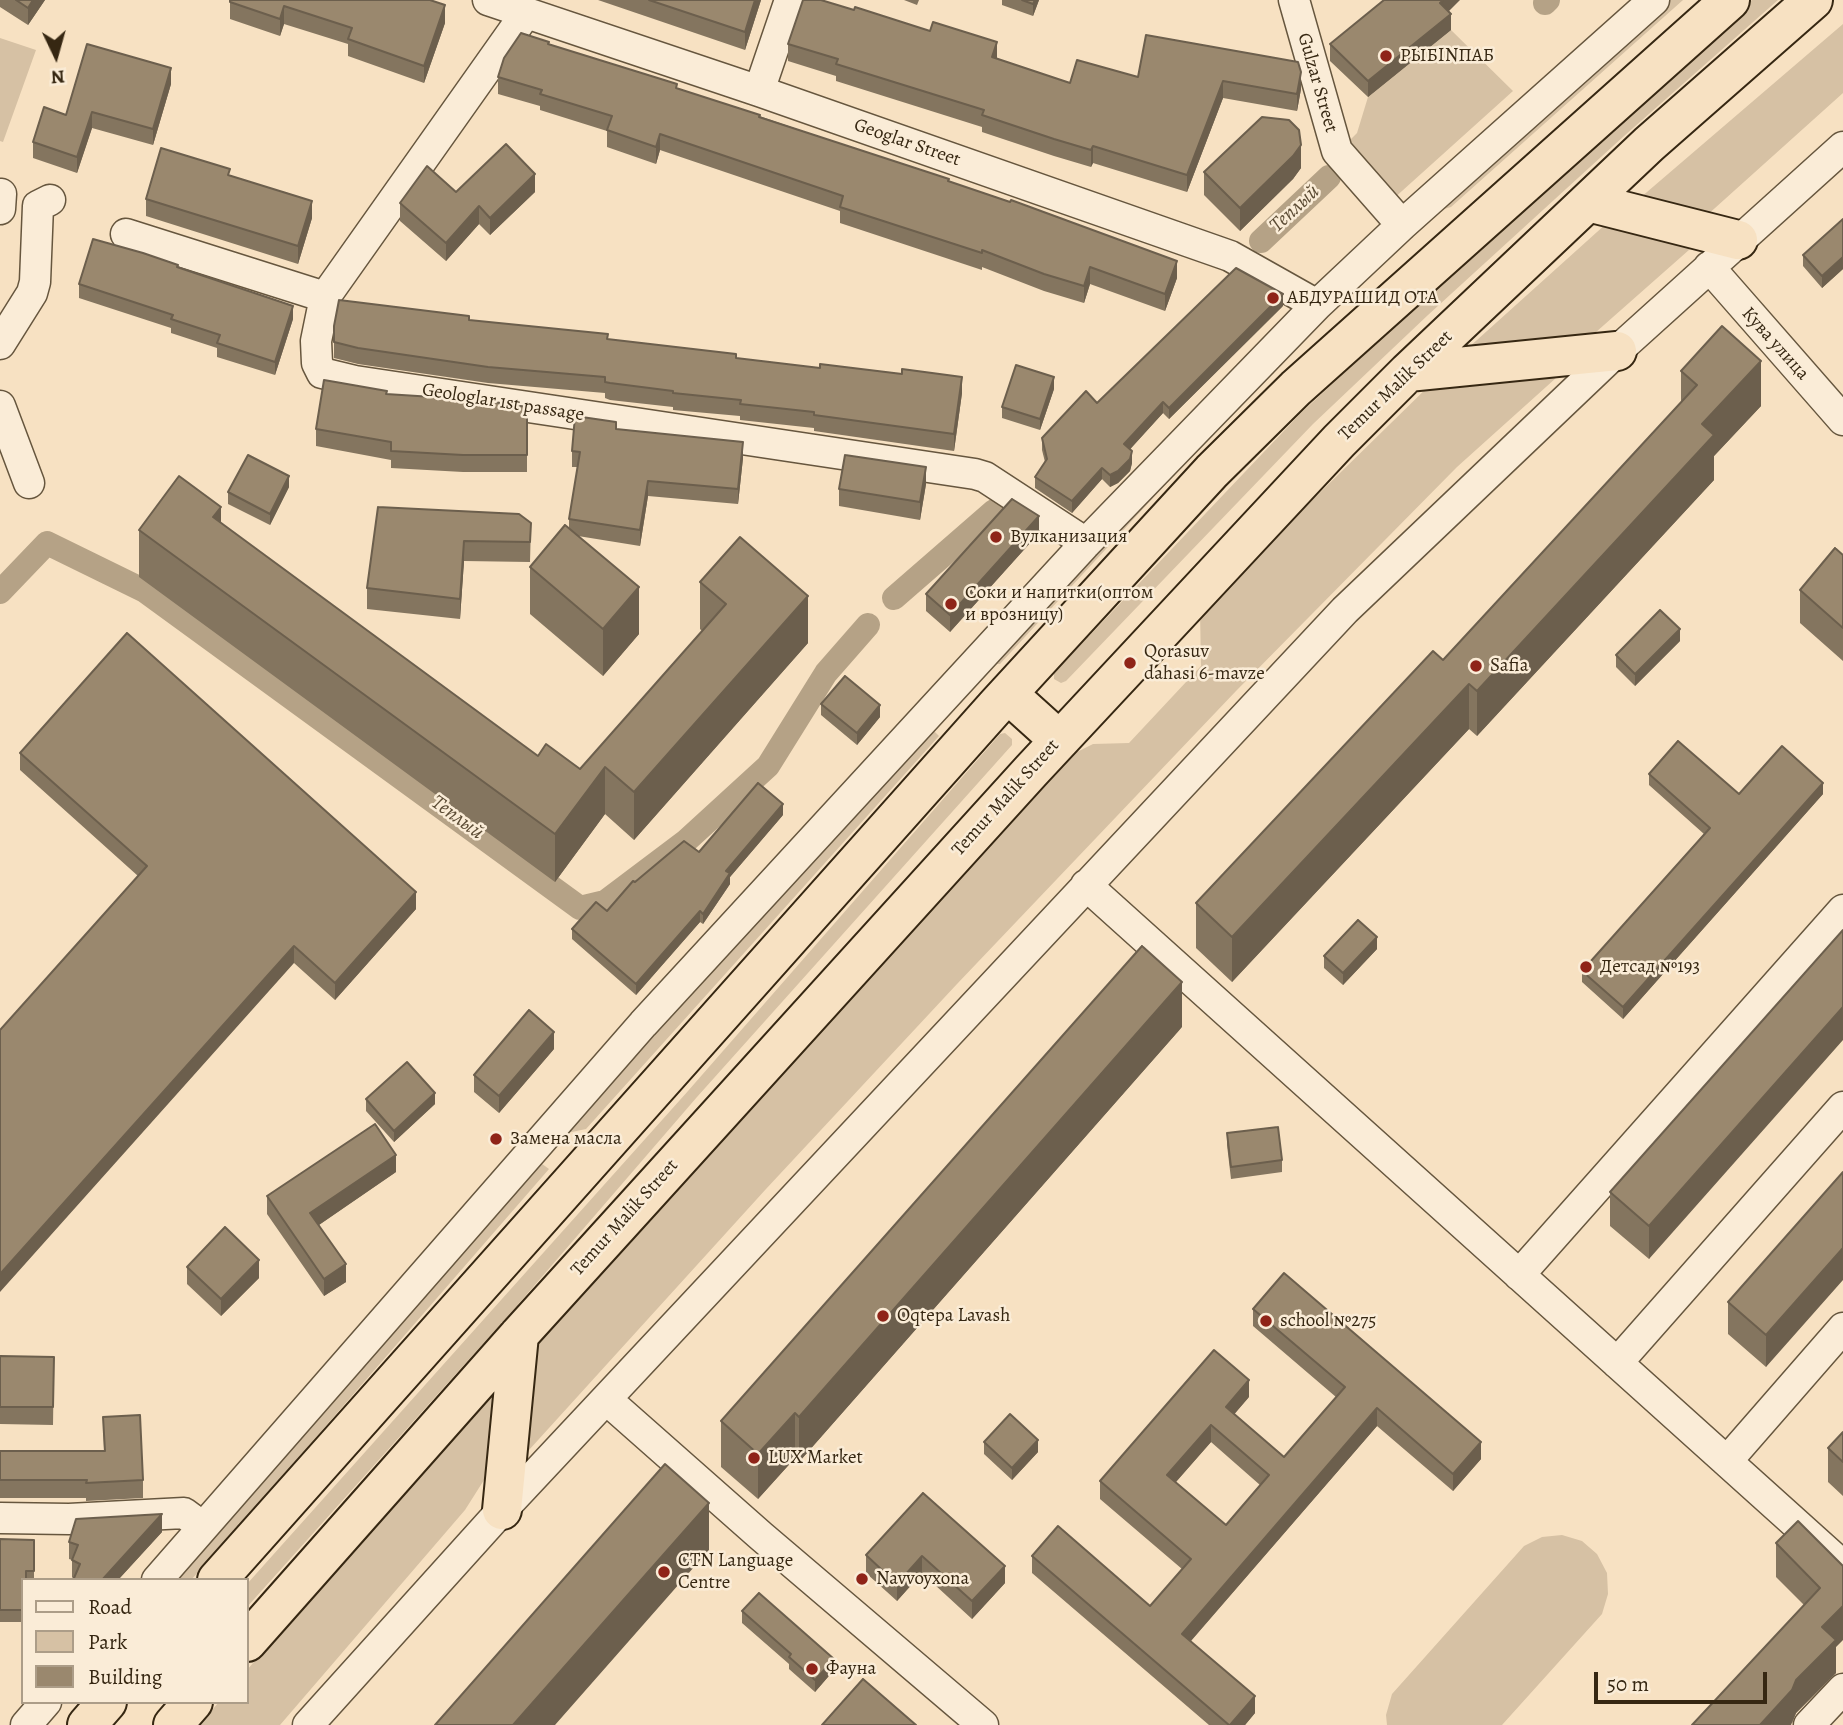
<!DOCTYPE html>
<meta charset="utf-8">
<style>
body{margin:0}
#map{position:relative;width:1843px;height:1725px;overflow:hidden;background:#f7e1c2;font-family:Alegreya,serif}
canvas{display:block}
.legend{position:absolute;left:21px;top:1578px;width:228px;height:126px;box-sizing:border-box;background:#faecd7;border:2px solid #ac9d88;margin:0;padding:9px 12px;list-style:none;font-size:21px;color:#362712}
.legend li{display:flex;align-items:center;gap:14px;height:35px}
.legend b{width:35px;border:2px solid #ac9d88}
.north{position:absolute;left:21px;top:21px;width:70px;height:70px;-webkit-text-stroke:5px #faecd7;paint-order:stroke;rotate:175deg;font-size:19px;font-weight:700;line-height:28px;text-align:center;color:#362712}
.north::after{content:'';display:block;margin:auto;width:24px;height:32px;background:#362712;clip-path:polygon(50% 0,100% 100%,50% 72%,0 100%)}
.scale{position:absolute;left:1594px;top:1672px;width:173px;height:32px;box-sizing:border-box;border:4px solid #362712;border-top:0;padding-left:9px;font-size:21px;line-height:24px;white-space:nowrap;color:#362712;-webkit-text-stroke:5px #faecd7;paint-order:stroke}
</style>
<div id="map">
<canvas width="1843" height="1725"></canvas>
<ul class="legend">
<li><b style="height:9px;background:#faecd7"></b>Road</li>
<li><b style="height:19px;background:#d6c1a4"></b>Park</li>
<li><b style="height:19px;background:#9a886e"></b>Building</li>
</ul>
<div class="north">N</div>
<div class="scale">50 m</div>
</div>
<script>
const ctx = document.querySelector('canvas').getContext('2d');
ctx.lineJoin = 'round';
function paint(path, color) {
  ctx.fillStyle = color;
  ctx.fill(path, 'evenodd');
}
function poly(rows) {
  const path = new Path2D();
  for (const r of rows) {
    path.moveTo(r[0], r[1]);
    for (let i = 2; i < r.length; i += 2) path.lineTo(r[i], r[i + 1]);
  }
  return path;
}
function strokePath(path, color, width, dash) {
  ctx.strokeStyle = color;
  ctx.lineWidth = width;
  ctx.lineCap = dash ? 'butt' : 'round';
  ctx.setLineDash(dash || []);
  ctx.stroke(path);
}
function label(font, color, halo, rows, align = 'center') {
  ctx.font = font + ' Alegreya,serif';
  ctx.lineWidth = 5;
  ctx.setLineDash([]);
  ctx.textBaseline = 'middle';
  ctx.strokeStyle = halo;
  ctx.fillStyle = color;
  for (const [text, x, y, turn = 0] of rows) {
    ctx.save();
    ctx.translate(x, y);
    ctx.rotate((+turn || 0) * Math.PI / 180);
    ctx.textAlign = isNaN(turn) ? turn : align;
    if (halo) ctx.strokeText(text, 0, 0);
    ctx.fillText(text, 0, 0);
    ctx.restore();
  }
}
paint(poly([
 [1666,0,1683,0,1451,207,1423,215],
 [1752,0,1778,0,1624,136,1428,315,1313,424,1066,681,1061,683,1054,679,1054,673,1300,414,1617,119],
 [1843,24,1843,93,1705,217,1640,198],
 [1451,30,1513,91,1392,200,1346,144,1357,133,1368,97],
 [0,38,36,50,3,142,0,141],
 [1607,223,1698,242,1587,340,1467,349],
 [1566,369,1457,467,1236,691,957,984,766,1189,519,1461,535,1346,1073,754,1093,744,1129,743,1201,666,1200,610,1437,378],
 [1222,423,1000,664,988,664],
 [929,726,939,736,586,1129,567,1133],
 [1005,733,1012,739,1012,745,697,1097,515,1308,247,1607,247,1584,688,1091,1000,734],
 [538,1161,549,1169,219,1549,191,1580,170,1580],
 [496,1391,484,1480,465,1510,280,1725,199,1725,219,1702,247,1702,247,1670,320,1585],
 [1562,1535,1582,1541,1597,1554,1607,1573,1608,1594,1602,1614,1502,1725,1387,1725,1386,1715,1392,1694,1524,1546,1542,1537]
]), '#d6c1a4');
strokePath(poly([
 [1545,3,1548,0],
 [1261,241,1329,177],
 [0,592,47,543,145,591,580,908,605,902,686,841,768,766,826,673,868,625],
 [894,598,994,511]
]), '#b5a286', 24);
const minor = poly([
 [488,0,759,91,1230,256,1317,305],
 [1294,0,1337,151,1402,225],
 [526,13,325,297,316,341,317,363,322,373,355,381,975,474,985,477,1086,543],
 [759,91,790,0],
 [0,209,1,194],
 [126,234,325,297],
 [1709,267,1843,420],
 [0,344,32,293,35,282,38,206,50,200],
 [0,406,29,483],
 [1086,885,1843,1566],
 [1519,1275,1843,910],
 [1617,1363,1843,1107],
 [607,1400,761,1536,983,1725],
 [1727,1461,1843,1328],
 [0,1518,69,1519,184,1513,203,1527],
 [157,1580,643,1024,1086,543,1317,305,1402,225,1654,0],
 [26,1725,46,1702],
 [308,1725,502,1510,1345,610,1617,351,1843,147],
 [1809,1725,1843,1689]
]);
const highway = poly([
 [1588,202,1738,240],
 [1408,372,1617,351],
 [1008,694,1059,740],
 [502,1510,519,1335],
 [217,1580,997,705,1212,471,1296,388,1730,0],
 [247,1642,519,1335,1031,771,1339,441,1408,372,1649,144,1813,0],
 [87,1725,107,1702],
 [173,1725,193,1702]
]);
strokePath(minor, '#66563e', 33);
strokePath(highway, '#362712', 42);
strokePath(minor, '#faecd7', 30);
strokePath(highway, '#f7e1c2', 38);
paint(poly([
 [0,0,45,0,28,25,0,7],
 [230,0,445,23,424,83,348,56,348,44,284,24,280,36,230,19],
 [598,0,761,0,745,50],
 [904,0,919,0,917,5],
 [1002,0,1039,0,1033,16,1002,5],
 [1449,11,1451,30,1368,97,1330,61,1330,44],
 [1146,35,1301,89,1297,111,1223,98,1187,192,1093,163,1091,167,1054,156,982,132,982,127,836,81,836,76,788,61,788,44,997,59,1070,83,1138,77],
 [549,44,949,181,1177,278,1165,311,1090,284,1084,303,1044,291,982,267,982,270,840,223,840,211,660,150,656,164,607,147,607,131,540,110,540,106,498,94,498,77],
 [171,84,153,145,92,128,77,173,33,158,33,142,66,115],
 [1301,168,1293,179,1240,231,1204,195,1204,172],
 [230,176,312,218,298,264,146,216,146,199],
 [456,192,535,192,490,235,479,224,446,261,400,221,400,203],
 [1843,219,1843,269,1822,288,1803,266,1803,255],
 [178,267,293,319,275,375,217,357,217,348,171,333,171,328,79,298,79,284],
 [1283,306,1169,419,1163,413,1130,449,1132,463,1130,471,1118,483,1110,487,1102,479,1072,513,1035,488,1035,477,1045,462,1042,450,1042,438,1097,403],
 [469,320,608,339,962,393,954,451,814,431,814,428,740,420,740,416,673,410,673,407,610,400,605,398,605,393,488,383,358,364,334,358,334,326],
 [1681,371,1761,406,1714,456,1714,480,1477,736,1469,729,1232,982,1196,948,1196,903,1443,660,1681,402],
 [1054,389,1040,430,1002,418,1002,407],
 [387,394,527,407,527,472,463,472,391,468,391,460,316,446,316,429],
 [616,429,743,458,738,504,648,496,640,546,578,536,639,634,603,676,530,614,530,567,569,529,569,519,578,467,572,467,572,451],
 [926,484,920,520,839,506,839,489],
 [289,487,270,525,228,504,228,492],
 [378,507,531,523,530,562,464,561,460,619,367,609,367,588],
 [221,523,538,756,580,769,702,631,700,629,700,582,808,643,634,840,605,814,555,882,139,577,139,530],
 [1039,533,950,632,926,611,926,594],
 [1843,555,1843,661,1800,623,1800,590],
 [1680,641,1635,686,1616,667,1616,655],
 [821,704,880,717,857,745,821,715],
 [20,753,416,909,335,1000,294,963,138,876,20,770],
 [1649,774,1739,794,1823,794,1623,1019,1582,982,1582,971,1704,834,1649,785],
 [783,815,730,877,730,884,703,924,700,922,636,995,572,939,572,929,607,911,635,882,699,852],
 [1843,930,1649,1259,1610,1226,1610,1192],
 [1377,949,1343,985,1324,968,1324,956],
 [1182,1027,799,1462,795,1458,758,1499,721,1467,721,1421],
 [554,1049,499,1113,474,1092,474,1075],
 [366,1099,435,1104,394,1142,366,1111],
 [1227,1133,1282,1160,1282,1172,1231,1179,1227,1145],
 [396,1172,319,1225,346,1282,324,1296,267,1214,267,1196],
 [1843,1172,1766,1367,1728,1334,1728,1302],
 [187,1267,259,1278,221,1316,187,1284],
 [1253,1309,1481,1459,1453,1491,1377,1426,1191,1641,1255,1713,1245,1725,1209,1725,1032,1573,1032,1556,1150,1606,1182,1569,1100,1499,1100,1481,1249,1397,1234,1414,1284,1457,1336,1397,1253,1326],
 [1211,1442,1260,1485,1226,1525,1176,1482],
 [0,1356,54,1357,53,1425,0,1424],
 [103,1417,143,1480,143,1498,86,1501,86,1498,0,1498,0,1451,104,1451],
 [1843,1432,1843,1496,1828,1482,1828,1448],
 [984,1442,1038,1452,1012,1480,984,1454],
 [923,1493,1005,1583,972,1619,922,1573,897,1601,866,1573,866,1555],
 [162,1532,118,1580,74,1580,72,1577,72,1560,69,1559,69,1542],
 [0,1539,34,1540,34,1580,23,1580,23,1622,0,1622],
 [1776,1543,1843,1566,1836,1647,1836,1673,1796,1713,1792,1724,1804,1605,1776,1577],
 [742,1611,834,1670,815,1692,789,1669,789,1664,742,1623]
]), '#84755f');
paint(poly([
 [33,0,45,0,28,25,28,8],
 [755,0,761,0,745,50,745,32],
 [1035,0,1039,0,1033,16,1033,4],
 [1443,0,1460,0,1440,20,1440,3],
 [445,5,445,23,424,83,424,66],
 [284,6,284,24,280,36,280,19],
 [1451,14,1451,30,1368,97,1368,81],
 [997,42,997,59,992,57],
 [171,68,171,84,153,145,153,129],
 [1301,72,1301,89,1297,111,1297,94],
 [1223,81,1223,98,1187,192,1187,175],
 [92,112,92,128,77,173,77,157],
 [660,134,660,150,656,164,656,147],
 [1301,145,1301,168,1293,179,1240,231,1240,208],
 [1093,146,1093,163,1091,167,1091,150],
 [535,174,535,192,490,235,490,218],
 [312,201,312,218,298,264,298,246],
 [479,206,479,224,446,261,446,243],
 [1843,257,1843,269,1822,288,1822,276],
 [1177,261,1177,278,1165,311,1165,294],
 [1090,267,1090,284,1084,303,1084,286],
 [1283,294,1283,306,1169,419,1169,408],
 [293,306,293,319,275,375,275,362],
 [1761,361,1761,406,1714,456,1714,480,1477,736,1477,691,1702,424],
 [962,377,962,393,954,451,954,434],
 [1054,377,1054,389,1040,430,1040,419],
 [1163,402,1163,413,1124,456,1124,444],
 [743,442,743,458,738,504,738,489],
 [1132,451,1132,463,1130,471,1118,483,1110,487,1110,475],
 [926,467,926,484,920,520,920,502],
 [1102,468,1102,479,1072,513,1072,501],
 [289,476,289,487,270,525,270,514],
 [648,481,648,496,640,546,640,530],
 [221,507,221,554,213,517],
 [1039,516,1039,533,950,632,950,615],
 [464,541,464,561,460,619,460,599],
 [639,587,639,634,603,676,603,629],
 [808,596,808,643,634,840,634,792],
 [1680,629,1680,641,1635,686,1635,674],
 [1469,684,1469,729,1232,982,1232,937],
 [880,705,880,717,857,745,857,733],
 [605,767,605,814,555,882,555,834],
 [1823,783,1823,794,1623,1019,1623,1007],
 [783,804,783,815,730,877,730,884,703,924,703,914,726,871],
 [416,892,416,909,335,1000,335,983],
 [700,911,700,922,636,995,636,984],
 [1377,937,1377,949,1343,985,1343,973],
 [294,946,294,963,0,1292,0,1274],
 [1182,982,1182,1027,799,1462,799,1417],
 [1843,1007,1843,1040,1649,1259,1649,1226],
 [554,1032,554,1049,499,1113,499,1096],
 [435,1093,435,1104,394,1142,394,1131],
 [396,1155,396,1172,310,1231,310,1213],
 [1843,1248,1843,1280,1766,1367,1766,1335],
 [259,1260,259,1278,221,1316,221,1299],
 [346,1264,346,1282,324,1296,324,1279],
 [1249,1380,1249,1397,1226,1424,1226,1407],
 [1377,1408,1377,1426,1182,1651,1182,1634],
 [795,1413,795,1458,758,1499,758,1454],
 [1211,1425,1211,1442,1167,1492,1167,1475],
 [1038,1440,1038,1452,1012,1480,1012,1468],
 [1481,1442,1481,1459,1453,1491,1453,1474],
 [709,1503,709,1550,555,1725,513,1725],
 [162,1514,162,1532,118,1580,102,1580],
 [922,1556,922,1573,897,1601,897,1584],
 [1005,1566,1005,1583,972,1619,972,1601],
 [1843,1606,1843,1640,1836,1647,1836,1673,1796,1713,1791,1725,1760,1725,1796,1680,1822,1627],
 [834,1659,834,1670,815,1692,815,1680],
 [1255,1696,1255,1713,1245,1725,1230,1725]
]), '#6c5f4d');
const building = poly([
 [16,0,33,0,28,8,16,0],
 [230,0,430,0,445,5,424,66,348,39,352,28,284,6,280,19,230,2,230,0],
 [649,0,755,0,745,32,649,0],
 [803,0,821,0,854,10,855,7,930,31,933,22,997,42,992,57,1070,83,1077,60,1138,77,1146,35,1298,62,1301,72,1297,94,1223,81,1187,175,1093,146,1091,150,1054,139,982,115,984,110,836,64,838,59,788,44,803,0],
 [1022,0,1035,0,1033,4,1022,0],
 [1384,0,1443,0,1440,3,1451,14,1368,81,1330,44,1384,0],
 [521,33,549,42,548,44,677,84,676,88,760,115,759,117,949,179,948,181,1010,202,1011,200,1177,261,1165,294,1090,267,1084,286,1044,274,982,250,982,253,840,207,843,196,660,134,656,147,607,130,612,116,540,94,542,90,498,77,504,58,521,33],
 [87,44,171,68,153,129,92,112,77,157,33,142,44,107,66,115,87,44],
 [1262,117,1289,120,1299,130,1301,145,1293,156,1240,208,1204,172,1262,117],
 [506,144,535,174,490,218,479,206,446,243,400,203,427,166,456,192,506,144],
 [161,148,230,169,228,175,312,201,298,246,146,199,161,148],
 [1843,219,1843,257,1822,276,1803,255,1843,219],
 [93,239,143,253,178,265,177,267,293,306,275,362,217,343,220,335,171,319,173,315,79,284,93,239],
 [1236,268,1283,294,1169,408,1163,402,1124,444,1132,451,1130,459,1118,471,1110,475,1102,468,1072,501,1035,477,1047,459,1042,438,1086,391,1097,403,1236,268],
 [339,300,469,316,469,320,608,334,607,339,736,354,736,358,820,368,820,364,902,374,902,369,962,377,954,434,814,415,814,412,740,404,741,400,673,393,673,391,610,383,605,382,605,377,488,367,358,348,334,342,334,326,339,300],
 [1722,326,1761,361,1702,424,1714,435,1477,691,1469,684,1232,937,1196,903,1433,651,1443,660,1697,385,1681,371,1722,326],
 [1016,365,1054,377,1040,419,1002,407,1016,365],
 [324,380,387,391,386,394,449,398,449,400,481,400,527,407,527,455,463,455,391,451,391,442,316,429,324,380],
 [575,416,616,422,616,429,743,442,738,489,648,481,640,530,569,519,580,452,572,451,575,416],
 [248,455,289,476,270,514,228,492,248,455],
 [845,455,926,467,920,502,839,489,845,455],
 [179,476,221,507,213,517,538,756,546,744,580,769,726,604,700,582,740,537,808,596,634,792,605,767,555,834,139,530,179,476],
 [1012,499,1039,516,950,615,926,594,1012,499],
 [378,507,519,514,531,523,530,542,464,541,460,599,367,588,378,507],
 [565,525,639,587,603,629,530,567,565,525],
 [1835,548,1843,555,1843,628,1800,590,1835,548],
 [1660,610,1680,629,1635,674,1616,655,1660,610],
 [127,633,416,892,335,983,294,946,0,1274,0,1030,147,866,20,753,127,633],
 [845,676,880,705,857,733,821,704,845,676],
 [1678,741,1739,794,1782,746,1823,783,1623,1007,1582,971,1710,828,1649,774,1678,741],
 [758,783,783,804,726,871,730,873,703,914,700,911,636,984,572,929,596,902,607,911,633,881,635,882,684,841,699,852,758,783],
 [1358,920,1377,937,1343,973,1324,956,1358,920],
 [1843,930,1843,1007,1649,1226,1610,1192,1843,930],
 [1142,946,1182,982,799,1417,795,1413,758,1454,721,1421,1142,946],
 [529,1010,554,1032,499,1096,474,1075,529,1010],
 [407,1062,435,1093,394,1131,366,1099,407,1062],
 [375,1124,396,1155,310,1213,346,1264,324,1279,267,1196,375,1124],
 [1278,1127,1282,1160,1231,1167,1227,1133,1278,1127],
 [1843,1172,1843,1248,1766,1335,1728,1302,1843,1172],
 [225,1227,259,1260,221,1299,187,1267,225,1227],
 [1284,1273,1481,1442,1453,1474,1377,1408,1182,1634,1255,1696,1230,1725,1229,1725,1032,1556,1058,1526,1150,1606,1191,1559,1100,1481,1214,1350,1249,1380,1226,1407,1284,1457,1345,1387,1253,1309,1284,1273],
 [1211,1425,1269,1475,1226,1525,1167,1475,1211,1425],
 [0,1356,54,1357,53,1407,0,1407,0,1356],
 [1010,1414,1038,1440,1012,1468,984,1442,1010,1414],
 [140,1415,143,1480,86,1483,87,1480,0,1480,0,1451,105,1451,103,1417,140,1415],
 [1843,1432,1843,1462,1828,1448,1843,1432],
 [665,1464,709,1503,513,1725,435,1725,665,1464],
 [923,1493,1005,1566,972,1601,922,1556,897,1584,866,1555,923,1493],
 [162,1514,102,1580,76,1580,74,1578,80,1564,72,1560,78,1545,69,1542,76,1519,162,1514],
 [1798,1521,1843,1566,1843,1606,1822,1627,1836,1640,1796,1680,1792,1690,1760,1725,1692,1725,1820,1588,1776,1543,1798,1521],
 [0,1539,34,1540,34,1571,26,1571,26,1580,23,1580,23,1610,0,1610,0,1539],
 [759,1593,834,1659,815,1680,789,1657,791,1654,742,1611,759,1593],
 [863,1679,916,1725,822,1725,863,1679]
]);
paint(building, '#9a886e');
strokePath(building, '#6c5f4d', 2);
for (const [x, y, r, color] of [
 [1386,56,7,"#8f2418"],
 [1273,298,7,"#8f2418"],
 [996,537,7,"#8f2418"],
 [951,604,7,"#8f2418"],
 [1130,663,7,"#8f2418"],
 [1476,666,7,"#8f2418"],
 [1586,967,7,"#8f2418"],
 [496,1139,7,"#8f2418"],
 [883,1316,7,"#8f2418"],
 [1266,1321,7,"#8f2418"],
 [754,1458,7,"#8f2418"],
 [664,1572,7,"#8f2418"],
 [862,1579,7,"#8f2418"],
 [812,1669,7,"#8f2418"]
]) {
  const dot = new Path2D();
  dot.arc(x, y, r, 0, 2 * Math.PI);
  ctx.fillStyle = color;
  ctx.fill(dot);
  strokePath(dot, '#faecd7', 2.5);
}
label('19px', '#362712', '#faecd7', [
 ["РЫБINПАБ",1400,56],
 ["АБДУРАШИД ОТА",1287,298],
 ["Вулканизация",1010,537],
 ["Соки и напитки(оптом",965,593],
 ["и врозницу)",965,615],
 ["Qorasuv",1144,652],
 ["dahasi 6-mavze",1144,674],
 ["Safia",1490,666],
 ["Детсад №193",1600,967],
 ["Замена масла",510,1139],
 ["Oqtepa Lavash",897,1316],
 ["school №275",1280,1321],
 ["LUX Market",768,1458],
 ["CTN Language",678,1561],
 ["Centre",678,1583],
 ["Navvoyxona",876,1579],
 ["Фауна",826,1669]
], 'left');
label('19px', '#362712', '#faecd7', [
 ["Gulzar Street",1317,83,74],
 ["Geoglar Street",907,143,19],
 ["Кува улица",1775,344,48],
 ["Temur Malik Street",1396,386,-44],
 ["Geologlar 1st passage",503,403,9],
 ["Temur Malik Street",1006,798,-48],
 ["Temur Malik Street",625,1218,-48]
]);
label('italic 21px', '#5c4c35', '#faecd7', [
 ["Теплый",1295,209,-43],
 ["Теплый",457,818,36]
]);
</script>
